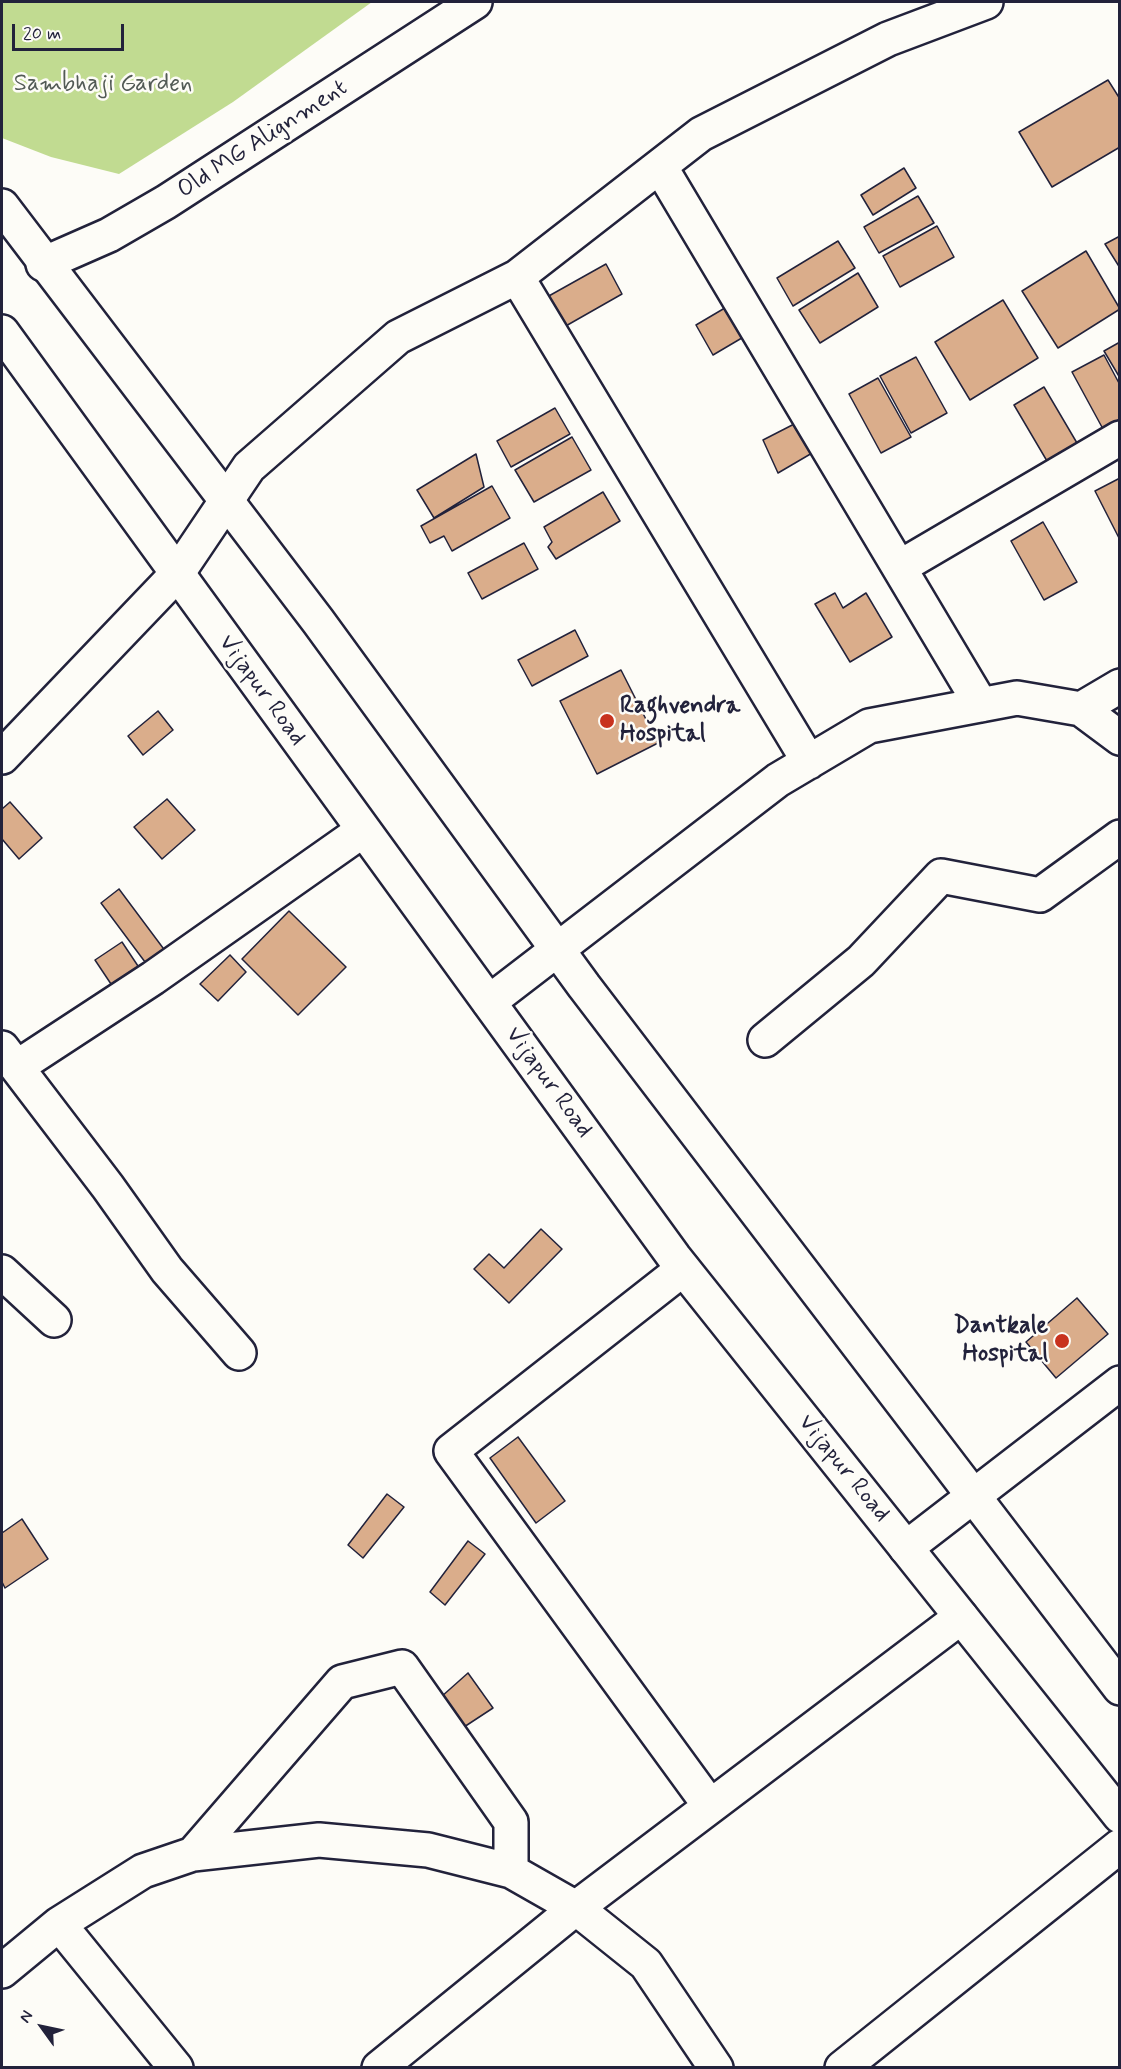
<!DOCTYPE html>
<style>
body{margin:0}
#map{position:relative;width:1121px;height:2069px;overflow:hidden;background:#fdfcf7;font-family:Mynerve,sans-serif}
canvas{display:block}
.frame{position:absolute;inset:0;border:3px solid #22223b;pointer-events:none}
.north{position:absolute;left:12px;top:1997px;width:60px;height:60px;-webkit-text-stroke:4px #fdfcf7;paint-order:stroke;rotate:303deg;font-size:16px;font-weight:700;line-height:24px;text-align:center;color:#22223b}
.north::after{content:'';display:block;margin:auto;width:21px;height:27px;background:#22223b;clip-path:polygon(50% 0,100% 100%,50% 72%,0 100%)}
.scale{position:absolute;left:12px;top:24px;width:112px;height:27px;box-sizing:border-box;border:3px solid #22223b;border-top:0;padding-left:8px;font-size:18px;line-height:21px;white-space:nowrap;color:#22223b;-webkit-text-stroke:4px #fdfcf7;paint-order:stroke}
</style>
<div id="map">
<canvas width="1121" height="2069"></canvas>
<div class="frame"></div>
<div class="north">N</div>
<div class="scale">20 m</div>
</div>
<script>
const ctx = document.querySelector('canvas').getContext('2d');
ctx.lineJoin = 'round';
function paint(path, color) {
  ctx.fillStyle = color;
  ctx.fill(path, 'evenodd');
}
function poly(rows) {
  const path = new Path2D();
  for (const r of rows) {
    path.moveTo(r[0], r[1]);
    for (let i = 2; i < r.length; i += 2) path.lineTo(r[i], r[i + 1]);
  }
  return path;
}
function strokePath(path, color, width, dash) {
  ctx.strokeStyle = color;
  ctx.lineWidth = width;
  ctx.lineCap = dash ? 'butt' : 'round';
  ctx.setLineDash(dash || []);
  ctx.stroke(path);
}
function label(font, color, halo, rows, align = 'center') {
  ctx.font = font + ' Mynerve,sans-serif';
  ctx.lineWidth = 5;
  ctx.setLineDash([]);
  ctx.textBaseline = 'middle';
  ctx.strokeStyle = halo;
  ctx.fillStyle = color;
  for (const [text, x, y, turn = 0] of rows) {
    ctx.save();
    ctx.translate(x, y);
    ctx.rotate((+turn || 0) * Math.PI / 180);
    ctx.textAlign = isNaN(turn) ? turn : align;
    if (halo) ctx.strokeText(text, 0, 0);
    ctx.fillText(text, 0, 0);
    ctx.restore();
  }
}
paint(poly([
 [2,2,372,2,233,102,119,174,51,157,2,138]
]), '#c1db91');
const building = poly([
 [1108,80,1120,99,1120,147,1052,187,1019,132,1108,80],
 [904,168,916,188,873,215,861,195,904,168],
 [918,196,934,223,879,253,864,227,918,196],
 [937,226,954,257,900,287,883,256,937,226],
 [1120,236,1120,268,1105,244,1120,236],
 [838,241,855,268,793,306,777,278,838,241],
 [1086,251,1120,309,1058,348,1022,291,1086,251],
 [606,264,622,294,564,327,547,297,606,264],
 [858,273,878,307,820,343,799,310,858,273],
 [1003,300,1038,358,970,400,935,342,1003,300],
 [735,302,752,332,713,355,696,325,735,302],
 [1120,342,1120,378,1104,351,1120,342],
 [1104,355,1120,385,1120,419,1103,429,1072,372,1104,355],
 [916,357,947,413,911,433,880,376,916,357],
 [878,378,911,437,881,453,849,394,878,378],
 [1044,387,1077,443,1047,461,1014,405,1044,387],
 [555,408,570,434,511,467,497,441,555,408],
 [802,420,819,449,778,473,763,440,802,420],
 [572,437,591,470,534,502,515,470,572,437],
 [476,454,484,487,434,518,417,490,476,454],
 [1120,478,1120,540,1095,491,1120,478],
 [492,486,510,518,452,551,444,536,430,543,421,526,492,486],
 [603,492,620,521,556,559,548,547,552,542,544,527,603,492],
 [1043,522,1077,582,1044,600,1011,541,1043,522],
 [524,543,538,569,482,599,468,573,524,543],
 [835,593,843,608,866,593,892,637,850,662,815,604,835,593],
 [575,630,588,656,532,686,518,660,575,630],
 [621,670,658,743,597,774,560,701,621,670],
 [158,711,173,730,143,755,128,736,158,711],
 [167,799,195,830,162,859,134,827,167,799],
 [10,802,42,838,19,859,2,839,2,809,10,802],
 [119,889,166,952,148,966,101,903,119,889],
 [289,911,346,967,298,1015,242,959,289,911],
 [122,942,144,975,117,993,95,960,122,942],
 [230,955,246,972,218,1001,200,984,230,955],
 [541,1229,562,1249,509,1303,474,1269,489,1254,504,1268,541,1229],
 [1077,1298,1108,1334,1056,1378,1026,1342,1077,1298],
 [518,1437,565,1501,536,1523,490,1458,518,1437],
 [387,1494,404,1507,363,1558,348,1545,387,1494],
 [22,1519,48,1559,5,1588,2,1582,2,1533,22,1519],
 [468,1541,485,1554,445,1605,430,1592,468,1541],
 [468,1673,493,1708,464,1727,441,1697,468,1673]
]);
paint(building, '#daad8b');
strokePath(building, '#22223b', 1.5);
const street = poly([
 [661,168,981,705],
 [43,264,109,235,166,202,475,2],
 [517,277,809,762],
 [900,567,1120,438],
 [1081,709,1120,686],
 [2,757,177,574,249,467,398,337,517,277,701,134,888,39,986,2],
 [489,1002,778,780,869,726,1017,698,1081,709,1120,738],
 [765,1040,861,961,941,876,1040,895,1120,837],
 [2,1048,108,1187,167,1270,239,1353],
 [17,1067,153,978,362,831],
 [683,1269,451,1451,710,1806],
 [2,1272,54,1320],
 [906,1548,1120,1383],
 [193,1854,342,1682,402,1667,511,1822,511,1871],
 [59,1924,143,1871,193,1854,319,1840,428,1850,511,1871,576,1908,646,1964,716,2068],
 [2,1971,59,1924,176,2068],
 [379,2068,576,1908,961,1617],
 [842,2068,1120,1846]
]);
const primary = poly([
 [2,206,318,621,584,986,1120,1688],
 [2,332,674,1257,1120,1816]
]);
strokePath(street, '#22223b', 38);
strokePath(primary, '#22223b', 38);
strokePath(street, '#fdfcf7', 33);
strokePath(primary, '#fdfcf7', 33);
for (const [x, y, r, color] of [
 [607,721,8,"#c8321e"],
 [1062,1341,8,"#c8321e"]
]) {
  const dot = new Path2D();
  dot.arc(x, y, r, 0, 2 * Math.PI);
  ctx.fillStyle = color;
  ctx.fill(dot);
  strokePath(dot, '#fdfcf7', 2);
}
label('24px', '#525a55', '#fdfcf7', [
 ["Sambhaji Garden",103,85]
]);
label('24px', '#22223b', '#fdfcf7', [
 ["Old MG Alignment",263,140,-33],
 ["Vijapur Road",261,691,54],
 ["Vijapur Road",548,1083,54],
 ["Vijapur Road",843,1469,51]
]);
label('bold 24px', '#22223b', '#fdfcf7', [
 ["Raghvendra",620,707],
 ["Hospital",620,735],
 ["Dantkale",1048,1327,"right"],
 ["Hospital",1048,1355,"right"]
], 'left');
</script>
